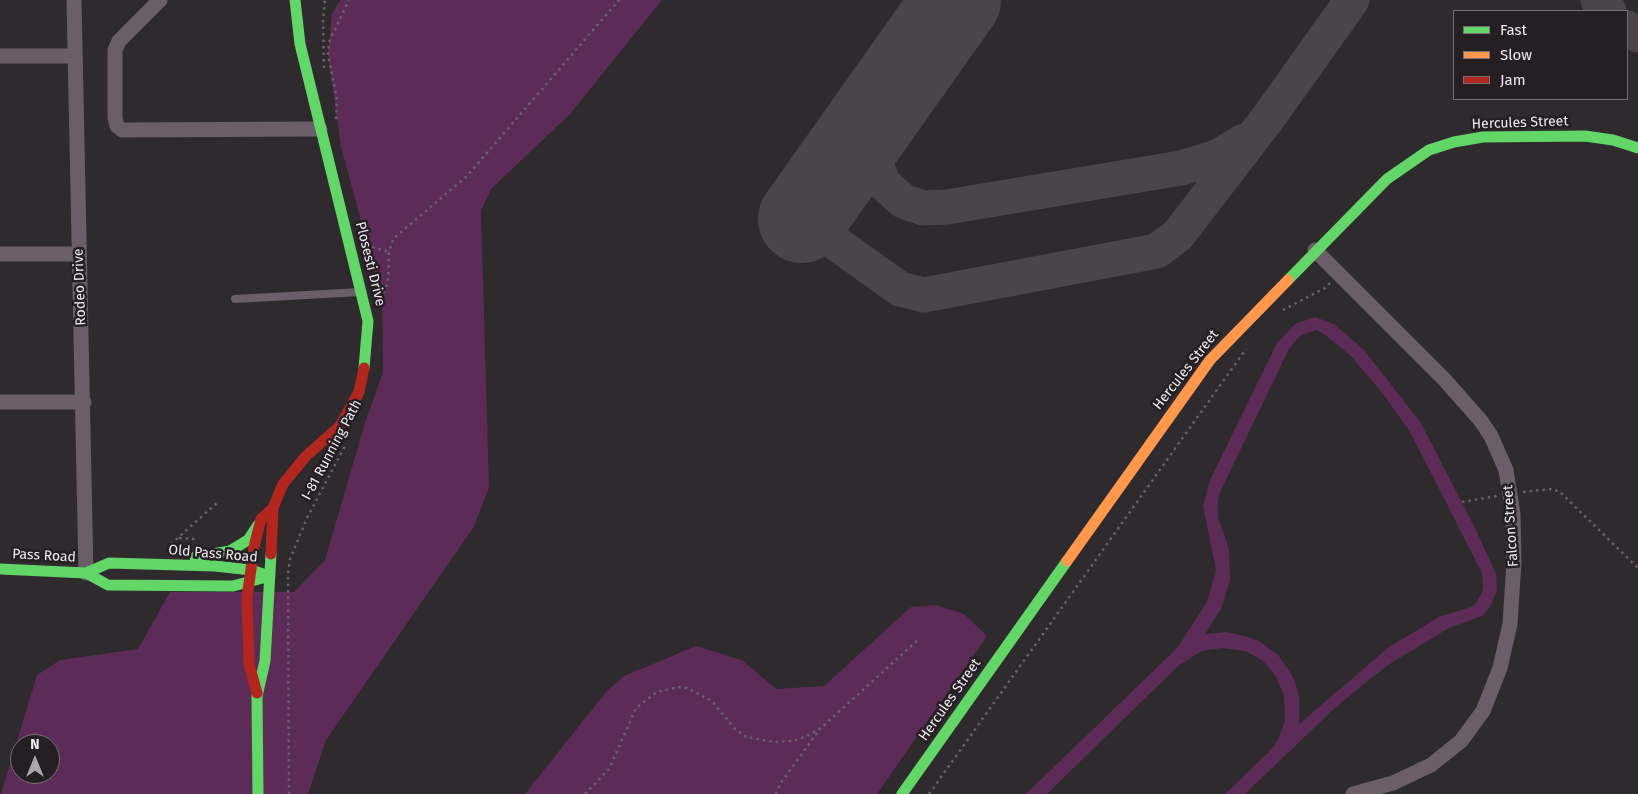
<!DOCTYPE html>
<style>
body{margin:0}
#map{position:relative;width:1638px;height:794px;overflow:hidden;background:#2e2a2d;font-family:"Fira Sans",sans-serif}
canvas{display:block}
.legend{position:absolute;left:1453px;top:10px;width:175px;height:90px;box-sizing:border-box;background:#251f24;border:1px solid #767175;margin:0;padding:6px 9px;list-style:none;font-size:15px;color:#f0ebef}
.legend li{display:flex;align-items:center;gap:10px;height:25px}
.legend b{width:25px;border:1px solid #767175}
.north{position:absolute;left:10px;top:734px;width:50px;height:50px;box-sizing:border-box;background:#251f24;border:1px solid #767175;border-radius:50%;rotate:0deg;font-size:14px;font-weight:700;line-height:20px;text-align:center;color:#f0ebef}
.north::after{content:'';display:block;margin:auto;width:18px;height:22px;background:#aca7ab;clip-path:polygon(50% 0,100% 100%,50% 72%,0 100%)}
</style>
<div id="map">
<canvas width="1638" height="794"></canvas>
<ul class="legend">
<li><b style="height:6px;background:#63d668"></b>Fast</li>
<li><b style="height:6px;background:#ff974d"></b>Slow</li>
<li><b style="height:6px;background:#b3261e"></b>Jam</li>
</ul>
<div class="north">N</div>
</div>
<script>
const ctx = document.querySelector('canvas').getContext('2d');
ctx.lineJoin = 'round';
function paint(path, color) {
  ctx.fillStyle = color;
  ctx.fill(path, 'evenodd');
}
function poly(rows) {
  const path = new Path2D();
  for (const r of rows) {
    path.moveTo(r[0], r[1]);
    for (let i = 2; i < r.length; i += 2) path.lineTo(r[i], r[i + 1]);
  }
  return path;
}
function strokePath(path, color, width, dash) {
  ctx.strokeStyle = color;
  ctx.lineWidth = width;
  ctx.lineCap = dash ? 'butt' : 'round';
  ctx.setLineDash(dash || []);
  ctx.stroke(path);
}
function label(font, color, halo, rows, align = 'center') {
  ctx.font = font + ' "Fira Sans",sans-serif';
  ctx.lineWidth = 5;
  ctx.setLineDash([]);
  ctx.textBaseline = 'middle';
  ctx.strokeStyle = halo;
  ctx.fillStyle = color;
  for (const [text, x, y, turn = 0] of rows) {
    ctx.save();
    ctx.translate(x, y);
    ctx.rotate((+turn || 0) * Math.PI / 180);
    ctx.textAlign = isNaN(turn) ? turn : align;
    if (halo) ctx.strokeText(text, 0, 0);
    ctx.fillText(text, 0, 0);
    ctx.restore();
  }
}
paint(poly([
 [340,0,662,0,570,114,491,189,481,211,489,488,473,528,326,740,308,794,1,794,37,675,60,660,138,649,170,592,294,592,325,560,365,423,383,372,382,298,341,147,328,54,332,14],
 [20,744,50,744,50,774,20,774],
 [1315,317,1334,324,1364,350,1421,423,1475,528,1496,574,1497,590,1490,607,1482,616,1449,628,1391,663,1370,679,1337,706,1245,794,1225,794,1271,750,1278,740,1285,720,1284,695,1275,675,1263,661,1245,651,1222,648,1202,651,1178,666,1047,794,1026,794,1177,648,1207,602,1216,570,1203,506,1210,480,1277,343,1295,324],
 [1316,330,1324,334,1351,356,1383,394,1410,432,1482,573,1483,585,1482,593,1474,606,1439,617,1389,647,1299,724,1299,697,1296,685,1292,675,1278,655,1259,641,1248,637,1227,632,1205,634,1221,609,1230,580,1229,549,1218,517,1218,500,1221,490,1289,349,1301,335],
 [936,605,964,614,987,636,877,794,525,794,606,692,624,676,696,646,742,660,776,689,824,686,911,607]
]), '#5d2b57');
strokePath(poly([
 [1598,0,1609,11],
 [1627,28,1638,35],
 [879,112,871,138,875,161,883,183,903,201,923,208,947,207,1181,168,1217,157,1244,141],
 [802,219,900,289,924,295,1157,251,1178,235,1268,118,1352,0]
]), '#4b454a', 35);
strokePath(poly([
 [802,219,957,0]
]), '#4b454a', 88);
strokePath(poly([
 [324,68,323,20,325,0],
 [336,119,337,100,328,54,329,42,349,0],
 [366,245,389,252],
 [381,299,388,282,389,252,393,239,467,176,619,0],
 [1283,310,1325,288,1330,283],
 [1523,492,1551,489,1560,492,1638,568],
 [1462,502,1497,496],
 [179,538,196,539],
 [171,544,218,502],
 [289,794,288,573,290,559,307,518,346,444],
 [585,794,609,769,636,708,657,692,678,687,687,688,712,701,734,728,746,737,774,742,793,741,807,736,821,728,920,638],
 [776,794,780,784,820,729],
 [929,794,1246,349]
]), '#6a6068', 2.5, [2.5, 4]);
strokePath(poly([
 [235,299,360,292]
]), '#6b5e69', 8);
strokePath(poly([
 [74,0,86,573],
 [160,0,119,41,115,50,115,118,117,126,122,130,320,129],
 [0,56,75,56],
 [1315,250,1444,379,1481,421,1491,436,1506,470,1513,514,1514,562,1510,624,1500,668,1483,711,1461,741,1431,765,1393,783,1353,794],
 [0,254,79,254],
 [0,402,84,402]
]), '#6b5e69', 15);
strokePath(poly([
 [295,0,300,44,368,321,364,368],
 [1288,280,1387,179,1429,150,1454,142,1483,137,1585,136,1613,140,1638,148],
 [195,557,230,551,248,540,258,525],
 [0,569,86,573,108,585,233,586,270,576],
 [86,573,109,563,215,566,251,570,263,574],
 [258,794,257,696,265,661,271,554],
 [902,794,1067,561]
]), '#63d668', 11);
strokePath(poly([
 [1067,561,1210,360,1288,280]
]), '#ff974d', 11);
strokePath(poly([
 [271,554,273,508,283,484,306,456,340,426,359,392,364,368],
 [257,693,249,664,247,598,254,547,261,519,273,508]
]), '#b3261e', 11);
label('14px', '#f0ebef', '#251f24', [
 ["Hercules Street",1520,123,-2],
 ["Plosesti Drive",370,264,76],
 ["Rodeo Drive",80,287,-92],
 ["Hercules Street",1186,370,-52],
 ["I-81 Running Path",332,450,-62],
 ["Falcon Street",1511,526,-94],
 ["Old Pass Road",213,554,5],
 ["Pass Road",44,556,3],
 ["Hercules Street",950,700,-55]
]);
</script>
